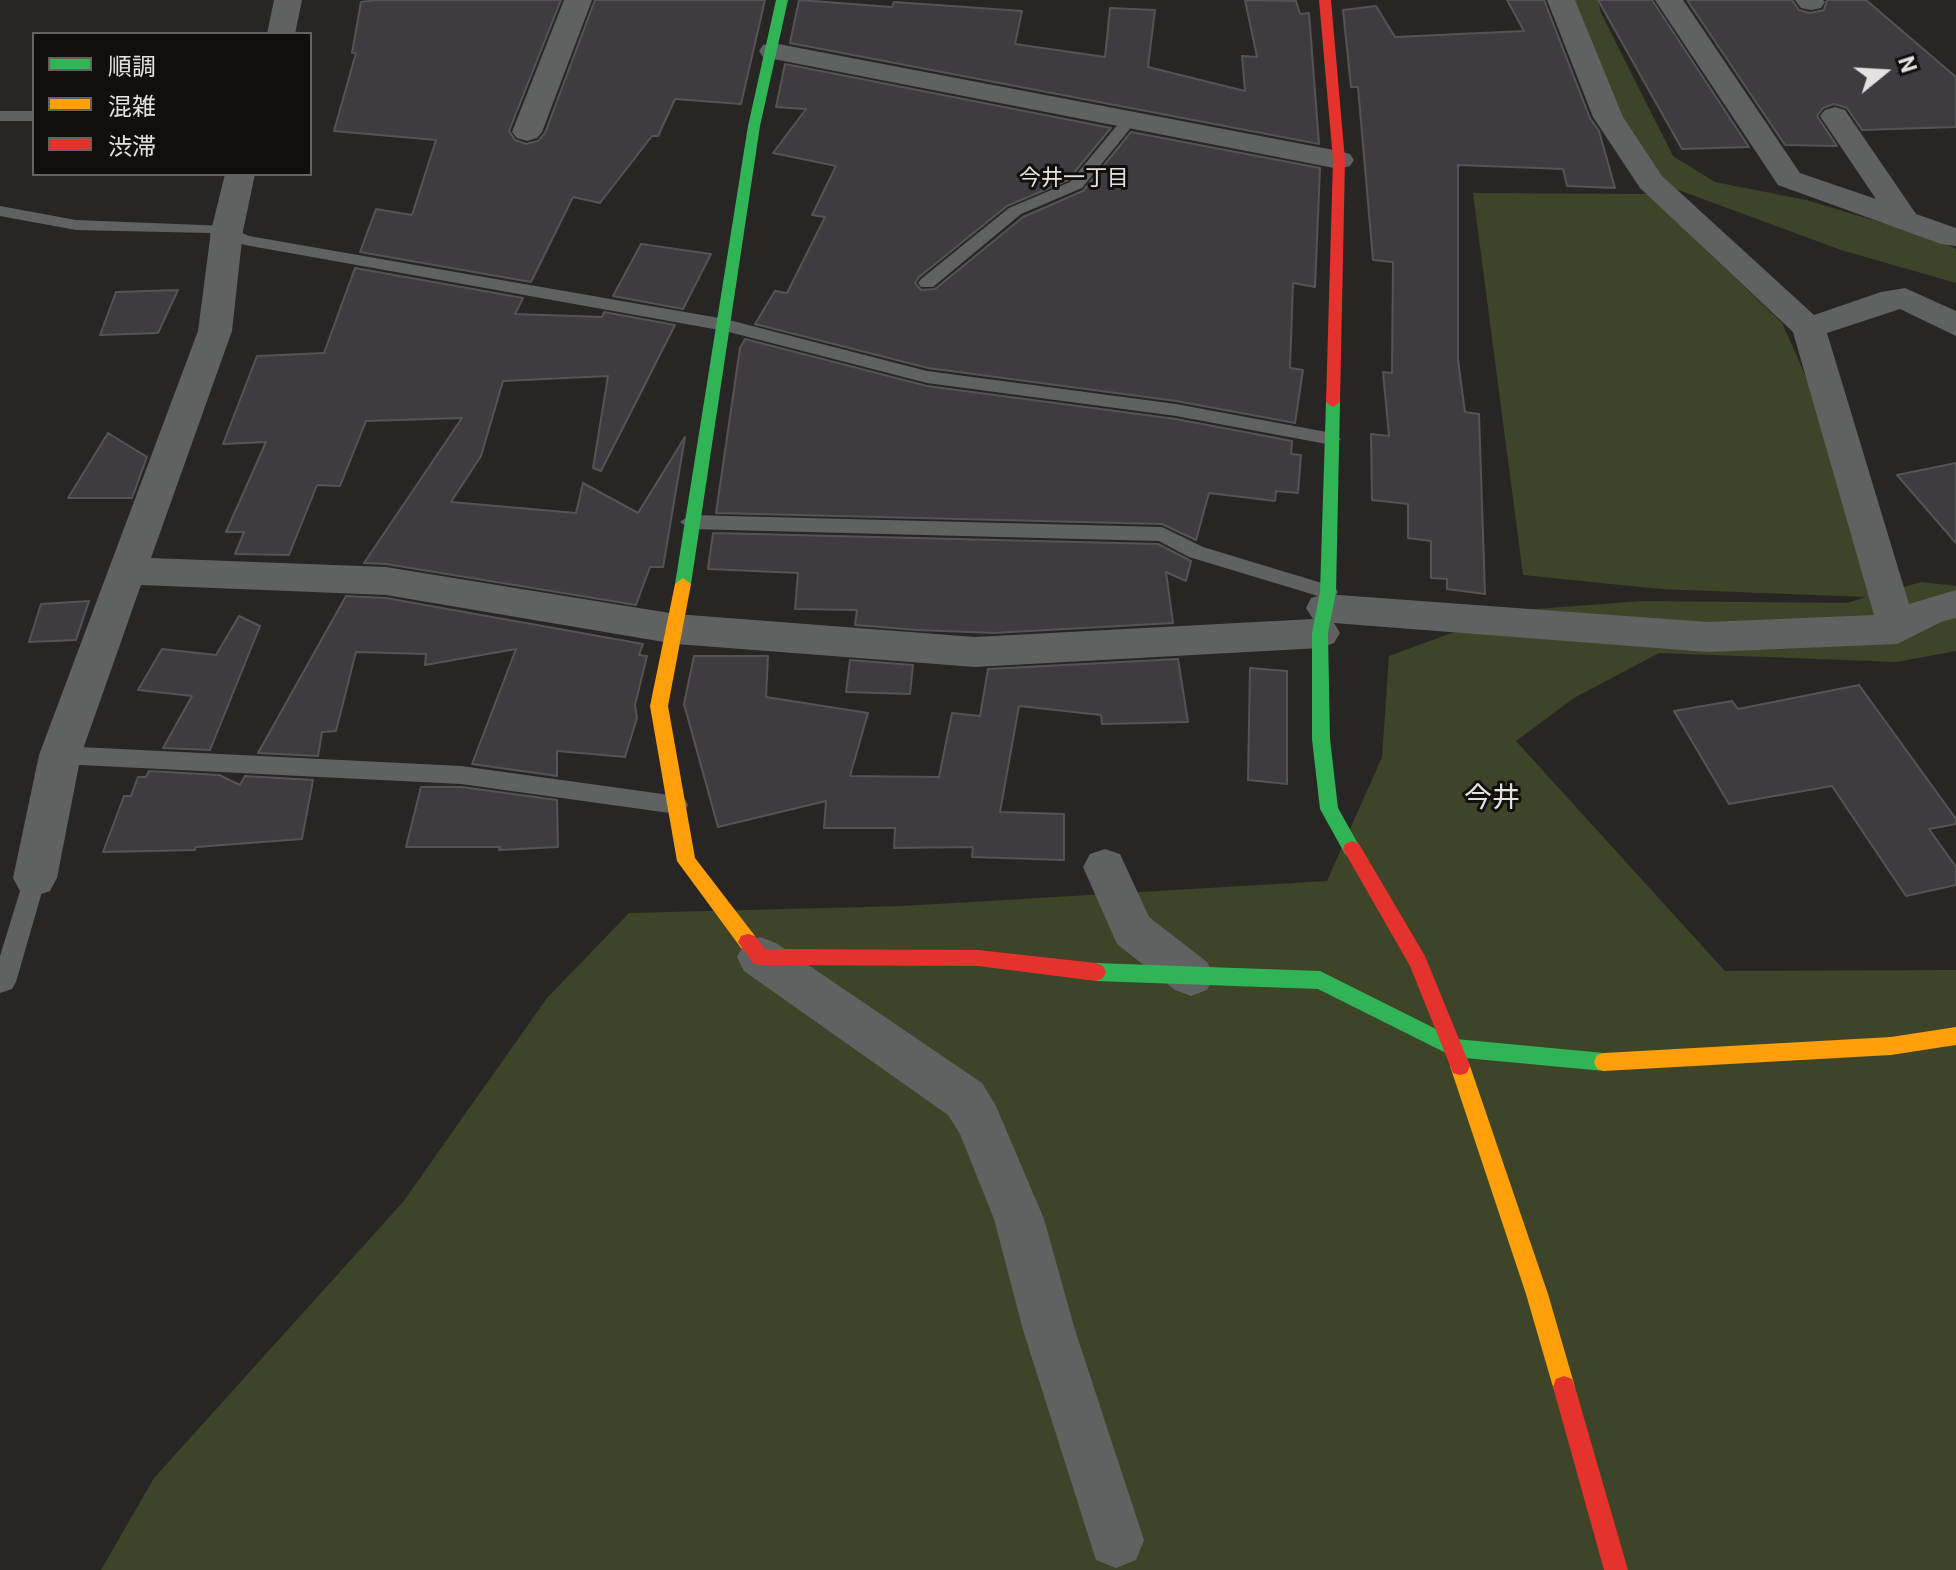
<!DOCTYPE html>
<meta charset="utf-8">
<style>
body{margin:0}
#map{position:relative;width:1956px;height:1570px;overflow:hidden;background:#282624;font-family:Roboto,"Noto Sans JP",sans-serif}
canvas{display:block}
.legend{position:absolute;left:32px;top:32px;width:280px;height:144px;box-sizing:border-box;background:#110f0e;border:2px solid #656362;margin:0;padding:10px 14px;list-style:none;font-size:24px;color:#e4e1df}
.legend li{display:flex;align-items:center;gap:16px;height:40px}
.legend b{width:40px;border:2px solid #656362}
.north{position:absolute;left:1844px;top:32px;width:80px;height:80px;-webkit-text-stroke:6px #110f0e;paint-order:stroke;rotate:72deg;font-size:22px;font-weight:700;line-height:32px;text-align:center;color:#e4e1df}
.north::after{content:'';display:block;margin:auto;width:28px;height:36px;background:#e4e1df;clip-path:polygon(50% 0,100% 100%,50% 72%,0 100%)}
</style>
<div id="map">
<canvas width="1956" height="1570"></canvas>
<ul class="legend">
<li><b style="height:10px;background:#30b455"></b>順調</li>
<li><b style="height:10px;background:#ff9f0a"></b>混雑</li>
<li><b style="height:10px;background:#e5322d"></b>渋滞</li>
</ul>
<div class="north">N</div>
</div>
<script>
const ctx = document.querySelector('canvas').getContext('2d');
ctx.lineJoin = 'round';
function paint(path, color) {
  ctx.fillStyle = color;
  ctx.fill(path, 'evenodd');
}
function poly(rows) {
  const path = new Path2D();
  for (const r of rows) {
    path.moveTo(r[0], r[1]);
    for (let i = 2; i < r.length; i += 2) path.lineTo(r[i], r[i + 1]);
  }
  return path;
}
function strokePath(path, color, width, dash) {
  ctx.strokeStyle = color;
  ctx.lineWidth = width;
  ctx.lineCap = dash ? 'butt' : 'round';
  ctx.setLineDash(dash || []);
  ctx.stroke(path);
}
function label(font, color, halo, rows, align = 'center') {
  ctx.font = font + ' Roboto,"Noto Sans JP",sans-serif';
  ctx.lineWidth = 6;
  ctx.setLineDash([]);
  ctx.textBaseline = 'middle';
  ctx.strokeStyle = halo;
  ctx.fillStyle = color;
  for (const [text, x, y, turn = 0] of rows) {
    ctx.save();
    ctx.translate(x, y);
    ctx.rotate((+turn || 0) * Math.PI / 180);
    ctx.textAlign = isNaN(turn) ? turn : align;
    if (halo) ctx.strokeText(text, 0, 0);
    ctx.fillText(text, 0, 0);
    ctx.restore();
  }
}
paint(poly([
 [1572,0,1598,0,1601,13,1673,156,1715,182,1806,200,1936,239,1956,249,1956,283,1841,250,1665,185,1616,131],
 [1473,193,1647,194,1782,323,1859,496,1869,596,1922,582,1956,586,1956,651,1896,662,1659,653,1574,698,1516,741,1725,971,1956,970,1956,1570,101,1570,154,1478,403,1202,547,998,629,913,903,906,1327,881,1382,757,1389,656,1511,611,1641,601,1847,603,1866,597,1660,589,1523,575]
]), '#3d4428');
const building = poly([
 [376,0,561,0,509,131,515,140,526,144,538,141,545,133,595,0,765,0,741,104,675,99,658,136,652,136,600,203,573,197,531,282,360,252,376,209,412,215,436,140,334,131,356,53,352,53,361,2,376,0],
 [799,0,892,7,894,2,1022,11,1015,44,1105,57,1110,8,1155,10,1148,67,1245,91,1242,56,1257,57,1245,0,1296,1,1300,14,1309,13,1319,144,790,43,799,0],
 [1507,0,1544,0,1590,118,1599,131,1615,188,1567,186,1563,169,1458,165,1458,360,1465,412,1479,414,1485,594,1447,589,1447,579,1431,578,1431,541,1408,538,1408,504,1372,500,1371,434,1389,436,1383,372,1392,373,1393,262,1373,260,1358,87,1351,87,1343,10,1376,6,1395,37,1524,31,1507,0],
 [1598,0,1652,0,1749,147,1682,149,1598,0],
 [1687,0,1792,0,1799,10,1810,13,1824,10,1827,0,1866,0,1956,77,1956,127,1862,130,1847,108,1834,104,1823,108,1817,116,1837,146,1785,145,1687,0],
 [785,64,1111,128,1068,180,1007,206,919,277,915,283,921,290,935,289,1023,217,1083,191,1131,132,1320,168,1315,287,1293,283,1290,368,1303,370,1295,423,1176,401,928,368,755,324,775,291,787,293,825,217,812,215,836,166,773,153,806,109,776,107,785,64],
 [641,244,711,254,683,309,613,296,641,244],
 [355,268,523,298,515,314,602,317,604,312,675,325,601,471,593,468,608,376,503,381,481,456,451,502,576,513,583,483,638,513,685,437,663,567,650,567,636,605,386,564,364,563,462,418,366,421,340,486,317,485,289,555,235,554,244,532,226,532,266,442,223,444,257,356,324,353,355,268],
 [178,290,158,333,100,335,116,292,178,290],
 [745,339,927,386,1176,419,1292,441,1291,454,1301,455,1298,493,1276,491,1275,501,1209,493,1196,540,1162,524,716,513,740,348,745,339],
 [108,433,147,457,132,498,68,498,108,433],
 [1956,463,1956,543,1897,475,1956,463],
 [713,533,1158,544,1191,561,1186,581,1166,572,1173,623,994,633,917,630,855,625,857,610,795,609,798,573,708,569,713,533],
 [346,596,386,598,643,644,639,655,647,656,635,705,637,718,625,757,557,751,557,776,472,764,516,649,425,665,426,654,356,652,336,731,322,732,318,756,258,753,346,596],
 [89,601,76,640,29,642,41,604,89,601],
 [239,616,260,626,210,750,163,748,192,696,138,690,162,649,216,655,239,616],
 [694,656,768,656,766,697,868,713,850,776,939,777,952,713,980,716,988,669,1178,659,1188,722,1102,724,1101,715,1019,706,1000,812,1064,814,1064,860,972,857,973,847,894,848,895,828,824,828,826,801,718,827,684,704,694,656],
 [850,660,913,665,910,694,846,692,850,660],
 [1250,668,1287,671,1287,784,1248,780,1250,668],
 [1859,685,1956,819,1956,824,1929,829,1956,867,1956,885,1906,896,1832,786,1729,804,1674,711,1732,701,1738,709,1859,685],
 [149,771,219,775,240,785,245,776,313,780,302,839,196,847,195,850,103,852,124,796,131,796,138,777,146,777,149,771],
 [421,787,462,787,557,800,558,847,499,850,500,847,406,847,421,787]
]);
paint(building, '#3e3c40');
strokePath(building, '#555454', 2);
paint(poly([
 [0,111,34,111,34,121,0,121,0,111],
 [1129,115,1137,120,1082,188,1021,214,933,287,921,287,918,283,921,279,1009,208,1070,182,1124,117,1129,115],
 [0,206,76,220,227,226,249,236,725,319,927,371,1176,404,1332,433,1341,439,1332,445,1176,416,927,383,725,331,245,245,209,233,76,230,0,216,0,206],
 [690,515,1162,527,1203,547,1335,587,1338,592,1335,597,1328,599,1189,557,1159,541,690,529,680,522,690,515],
 [60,746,461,766,677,796,685,799,688,805,685,811,677,814,461,784,60,764,52,761,49,755,52,749,60,746],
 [35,868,43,871,46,878,16,982,12,989,0,993,0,956,24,878,27,871,35,868]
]), '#606161');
paint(poly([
 [274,0,302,0,295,34,267,34,274,0],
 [564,0,592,0,542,132,537,138,527,141,517,138,512,132,564,0],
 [1547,0,1575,0,1623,117,1662,176,1814,315,1881,292,1905,288,1956,311,1956,336,1900,309,1827,333,1909,604,1956,590,1956,618,1941,622,1897,644,1708,652,1334,623,1340,633,1334,643,1320,648,975,667,676,644,386,595,141,585,81,755,57,878,50,891,35,896,20,891,13,878,39,755,198,331,211,231,225,174,255,174,243,231,232,331,151,558,386,567,676,614,975,637,1313,619,1306,608,1311,598,1325,594,1708,622,1874,615,1793,332,1640,188,1593,117,1547,0],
 [1655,0,1683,0,1800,173,1876,199,1820,116,1825,110,1835,107,1845,110,1916,214,1956,228,1956,246,1941,244,1778,185,1655,0],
 [1795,0,1823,0,1825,2,1821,8,1811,10,1801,8,1795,0],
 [773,43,1339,151,1350,154,1354,160,1350,166,1339,169,763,57,759,51,763,45,773,43],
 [1105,849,1120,854,1149,917,1207,962,1214,976,1207,990,1191,996,1175,990,1117,944,1083,867,1090,854,1105,849],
 [760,937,776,943,982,1083,996,1106,1044,1219,1075,1330,1144,1540,1136,1560,1116,1568,1096,1560,1023,1330,994,1219,960,1134,948,1115,744,971,737,957,744,943,760,937]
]), '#606161');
paint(poly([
 [776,0,788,0,760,126,691,584,683,590,675,584,748,126,776,0],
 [1333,397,1340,402,1336,592,1328,633,1330,739,1338,808,1361,849,1359,854,1352,857,1345,854,1320,809,1312,739,1312,633,1320,592,1326,402,1333,397],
 [1096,963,1320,971,1456,1039,1604,1053,1611,1055,1614,1062,1611,1069,1604,1071,1454,1057,1318,989,1096,981,1089,978,1086,972,1089,966,1096,963]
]), '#30b455');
paint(poly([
 [683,578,691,584,668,706,695,858,755,936,758,942,755,948,748,950,741,948,677,861,650,706,675,584,683,578],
 [1956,1027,1956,1045,1891,1055,1604,1071,1597,1069,1594,1062,1597,1055,1604,1053,1891,1037,1956,1027],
 [1460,1057,1467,1059,1470,1066,1548,1294,1575,1387,1572,1395,1564,1398,1556,1395,1553,1387,1526,1294,1450,1066,1453,1059,1460,1057]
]), '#ff9f0a');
paint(poly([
 [1319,0,1331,0,1345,160,1340,402,1333,407,1326,402,1333,160,1319,0],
 [1352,841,1359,844,1425,956,1470,1066,1467,1073,1460,1075,1453,1073,1410,966,1343,849,1345,844,1352,841],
 [748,934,755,936,765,949,978,950,1096,963,1103,966,1106,972,1103,978,1096,981,978,966,760,965,753,963,738,942,741,936,748,934],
 [1564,1376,1572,1379,1575,1387,1628,1570,1604,1570,1553,1387,1556,1379,1564,1376]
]), '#e5322d');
label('22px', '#e4e1df', '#110f0e', [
 ["今井一丁目",1074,179]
]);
label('28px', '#e4e1df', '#110f0e', [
 ["今井",1492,800]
]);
</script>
